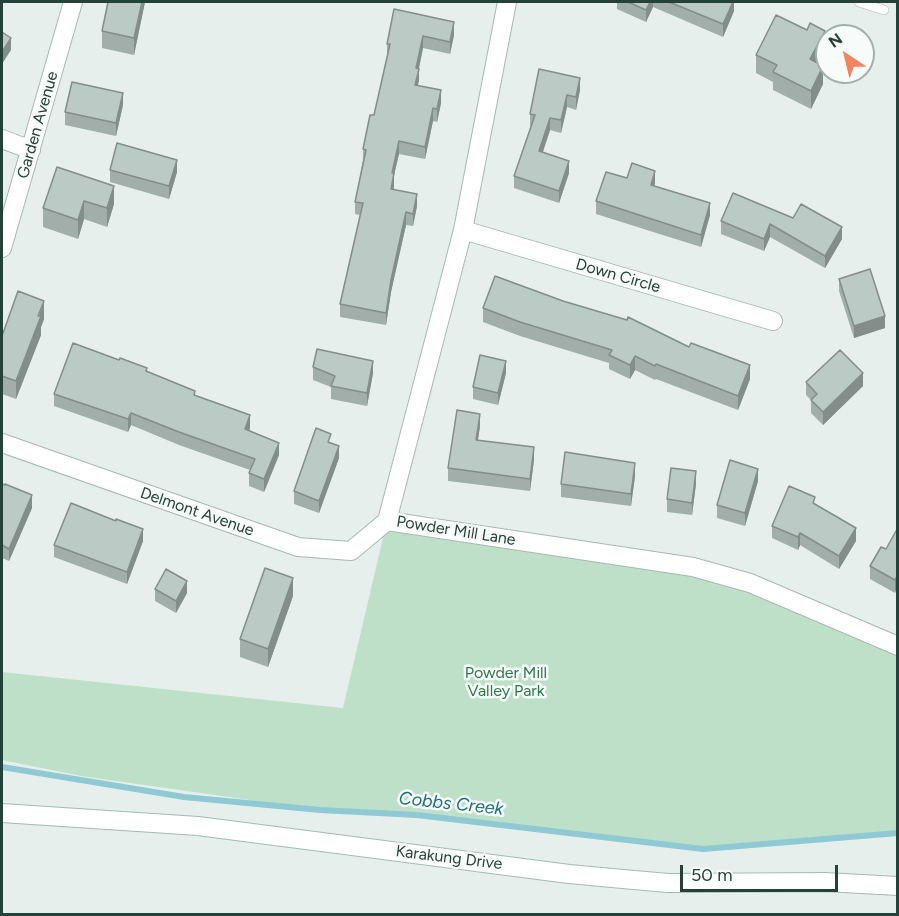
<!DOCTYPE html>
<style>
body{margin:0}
#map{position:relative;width:899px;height:916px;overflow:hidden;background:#e6efeb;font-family:Figtree,sans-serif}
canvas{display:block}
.frame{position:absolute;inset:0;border:3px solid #24423a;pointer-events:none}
.north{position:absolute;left:815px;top:24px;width:60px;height:60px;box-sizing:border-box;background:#f7fbf9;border:2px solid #a3b1ad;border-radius:50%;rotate:325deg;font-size:16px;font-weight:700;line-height:24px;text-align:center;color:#24423a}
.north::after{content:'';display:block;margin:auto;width:21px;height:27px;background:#f4845f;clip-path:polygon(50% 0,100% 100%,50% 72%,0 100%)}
.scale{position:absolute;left:680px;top:865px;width:158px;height:27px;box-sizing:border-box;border:3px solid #24423a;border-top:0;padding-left:8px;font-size:18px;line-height:21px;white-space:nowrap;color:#24423a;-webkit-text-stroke:4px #f7fbf9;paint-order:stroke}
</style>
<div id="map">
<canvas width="899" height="916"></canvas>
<div class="frame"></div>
<div class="north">N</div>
<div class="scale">50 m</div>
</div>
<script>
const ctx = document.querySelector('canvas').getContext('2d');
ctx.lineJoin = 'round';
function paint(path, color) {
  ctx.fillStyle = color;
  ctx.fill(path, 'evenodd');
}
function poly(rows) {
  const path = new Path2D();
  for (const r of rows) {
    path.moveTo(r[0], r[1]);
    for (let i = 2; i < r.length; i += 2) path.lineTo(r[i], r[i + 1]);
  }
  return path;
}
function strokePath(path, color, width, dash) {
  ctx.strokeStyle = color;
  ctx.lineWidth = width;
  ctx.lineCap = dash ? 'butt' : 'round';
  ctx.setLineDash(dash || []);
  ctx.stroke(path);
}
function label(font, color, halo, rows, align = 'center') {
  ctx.font = font + ' Figtree,sans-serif';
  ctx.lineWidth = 5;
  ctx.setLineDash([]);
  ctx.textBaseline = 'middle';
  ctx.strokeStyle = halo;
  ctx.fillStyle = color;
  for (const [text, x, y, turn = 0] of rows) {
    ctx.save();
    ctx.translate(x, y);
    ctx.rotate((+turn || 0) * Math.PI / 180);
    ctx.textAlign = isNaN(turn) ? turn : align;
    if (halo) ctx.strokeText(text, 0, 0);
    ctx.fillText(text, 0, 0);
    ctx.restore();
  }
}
paint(poly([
 [387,521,693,567,897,646,897,833,703,849,481,823,320,810,81,776,2,760,2,672,343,708]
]), '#bfe0c8');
strokePath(poly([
 [2,767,184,797,320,810,417,815,703,849,898,833]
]), '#8ec9d4', 6);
const lane = poly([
 [859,2,884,10]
]);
const street = poly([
 [2,139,31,150],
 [463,230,773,321],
 [2,248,73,2],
 [2,443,298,547,351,551,387,521],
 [387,521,463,230,507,2],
 [387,521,693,567,750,583,898,646]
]);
const secondary = poly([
 [2,813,198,826,569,874,623,879,668,883,825,882,898,886]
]);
strokePath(lane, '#a8b8b2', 10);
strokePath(street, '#a8b8b2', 20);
strokePath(secondary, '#a4bbb3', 20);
strokePath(lane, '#fff', 9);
strokePath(street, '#fff', 18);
strokePath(secondary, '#fff', 18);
paint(poly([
 [108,2,145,2,134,55,102,48,102,31],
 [617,2,734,2,734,11,723,37,653,7,646,22,617,9],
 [394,9,454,35,450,54,423,48,419,69,418,85,441,103,437,122,433,121,425,159,399,154,394,175,394,189,417,206,413,226,406,225,391,292,386,325,340,317,340,304,360,215,355,214,355,202,363,160,363,149,374,115,387,56,387,44],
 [825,49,818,63,823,84,811,109,773,90,773,82,756,73,756,55],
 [539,69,580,90,576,110,567,107,561,133,550,130,543,152,569,173,559,203,514,188,514,176,531,126,530,126,530,114],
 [123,105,116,136,65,125,65,112],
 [57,167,114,204,107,227,84,219,78,239,43,227,43,208],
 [110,170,177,172,169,199,110,182],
 [627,178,655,183,654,186,710,215,701,247,596,214,596,201],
 [733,193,842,239,825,268,770,237,764,251,721,234,721,221],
 [839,279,885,328,854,338,839,291],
 [483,308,750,379,738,410,656,379,655,380,635,370,630,379,609,369,609,363,520,336,483,322],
 [44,319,41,327,41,335,16,399,2,394,2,336],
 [313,367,373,373,367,406,331,399,331,387,313,380],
 [147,372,195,396,250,428,249,431,279,455,264,492,249,486,249,473,250,470,179,445,131,425,128,432,54,406,54,394],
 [506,373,498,405,473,399,473,387],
 [806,382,863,386,823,425,811,413,811,400,806,395],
 [480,426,478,440,534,460,530,491,448,481,448,468],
 [331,443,339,458,319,513,294,504,294,491],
 [635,476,631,506,561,497,561,484],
 [758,481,745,526,717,518,717,505],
 [2,484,5,485,32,508,9,561,2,558],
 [696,484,692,515,667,512,667,499],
 [815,504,856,541,839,569,800,545,798,550,772,538,772,526],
 [896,531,895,593,870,579,870,566,886,549],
 [143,541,127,584,54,557,54,545],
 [155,589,187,593,176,613,155,601],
 [293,596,268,667,240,657,240,639]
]), '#a1aea9');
paint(poly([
 [142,2,145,2,134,55,134,38],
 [650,2,653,2,653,7,646,22,646,10],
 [733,2,734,2,734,11,723,37,723,24],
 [454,22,454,35,450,54,450,42],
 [825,31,825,49,810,77,810,59],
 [423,36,423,48,417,76,419,69,419,81,415,97,416,68],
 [11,38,11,50,2,64,2,52],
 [823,66,823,84,811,109,811,91],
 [580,78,580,90,576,110,576,97],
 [441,90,441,103,437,122,437,109],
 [123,93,123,105,116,136,116,123],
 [567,95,567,107,561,133,561,120],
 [433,108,433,121,425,159,425,147],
 [550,118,550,130,539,163,539,151],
 [399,141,399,154,394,175,394,186,391,201,392,173],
 [177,160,177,172,169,199,169,186],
 [569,161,569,173,559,203,559,191],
 [655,171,655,183,651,197,651,185],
 [114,186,114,204,107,227,107,208],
 [417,194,417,206,413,226,413,214],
 [84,201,84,219,78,239,78,220],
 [710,203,710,215,701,247,701,235],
 [406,212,406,225,391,292,386,325,386,313,391,280],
 [770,224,770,237,764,251,764,239],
 [842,227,842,239,825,268,825,256],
 [44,301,44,319,41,327,41,335,16,399,16,381],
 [885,316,885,328,854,338,854,326],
 [635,356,635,370,630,379,630,365],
 [373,361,373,373,367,406,367,393],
 [506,361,506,373,498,405,498,393],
 [750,365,750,379,738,410,738,396],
 [863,373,863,386,823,425,823,412],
 [131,413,131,425,128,432,128,419],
 [480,414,480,426,476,452,476,440],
 [250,415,250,428,245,442,245,429],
 [279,443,279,455,264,492,264,479],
 [339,446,339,458,319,513,319,501],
 [534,447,534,460,530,491,530,479],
 [635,463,635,476,631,506,631,494],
 [758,469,758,481,745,526,745,513],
 [696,471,696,484,692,515,692,503],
 [32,495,32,508,9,561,9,549],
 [856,528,856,541,839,569,839,556],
 [143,529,143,541,127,584,127,572],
 [800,533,800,545,798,550,798,537],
 [897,576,897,588,895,593,895,580],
 [293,578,293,596,268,667,268,649],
 [187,581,187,593,176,613,176,601]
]), '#838d89');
const building = poly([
 [108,2,142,2,134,38,102,31,108,2],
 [628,2,650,2,646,10,628,2],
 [669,2,733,2,723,24,669,2],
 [394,9,454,22,450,42,423,36,416,68,419,69,415,85,441,90,437,109,433,108,425,147,399,141,392,173,394,173,391,189,417,194,413,214,406,212,391,280,386,313,340,304,363,203,355,202,366,150,363,149,370,115,374,115,390,44,387,44,394,9],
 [776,15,807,30,810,23,825,31,810,59,823,66,811,91,773,72,777,65,756,55,776,15],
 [2,32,11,38,2,52,2,32],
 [539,69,580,78,576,97,567,95,561,120,550,118,539,151,569,161,559,191,514,176,535,115,530,114,539,69],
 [72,82,123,93,116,123,65,112,72,82],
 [117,143,177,160,169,186,110,170,117,143],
 [632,163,655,171,651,185,710,203,701,235,596,201,606,172,627,178,632,163],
 [57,167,114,186,107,208,84,201,78,220,43,208,57,167],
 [733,193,793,218,801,204,842,227,825,256,770,224,764,239,721,221,733,193],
 [870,269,885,316,854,326,839,279,870,269],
 [495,276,563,301,627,320,628,317,689,347,691,343,750,365,738,396,656,364,655,366,635,356,630,365,609,355,612,350,520,322,483,308,495,276],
 [18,291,44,301,38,316,41,316,16,381,2,376,2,336,18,291],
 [73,343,119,360,120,358,147,368,146,371,195,391,194,395,250,415,245,429,279,443,264,479,249,473,255,459,179,432,131,413,128,419,54,394,73,343],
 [317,349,373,361,367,393,331,386,335,376,313,367,317,349],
 [840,350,863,373,823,412,811,400,817,394,806,382,840,350],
 [480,355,506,361,498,393,473,387,480,355],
 [457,410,480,414,476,440,534,447,530,479,448,468,457,410],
 [316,428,331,434,328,442,339,446,319,501,294,491,316,428],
 [565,452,635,463,631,494,561,484,565,452],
 [730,460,758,469,745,513,717,505,730,460],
 [671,468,696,471,692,503,667,499,671,468],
 [2,484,5,485,5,484,32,495,9,549,2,545,2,484],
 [789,486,815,497,813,503,856,528,839,556,800,533,798,537,772,526,789,486],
 [71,503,116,521,116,519,143,529,127,572,54,545,71,503],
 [896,531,897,532,897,576,895,580,870,566,881,547,886,549,896,531],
 [265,568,293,578,268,649,240,639,265,568],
 [166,569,187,581,176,601,155,589,166,569]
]);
paint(building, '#bbcac4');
strokePath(building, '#838d89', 1.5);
label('16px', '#24423a', '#f7fbf9', [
 ["Garden Avenue",38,125,-74],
 ["Down Circle",618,276,16],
 ["Delmont Avenue",197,512,19],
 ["Powder Mill Lane",456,531,9],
 ["Karakung Drive",449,858,7]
]);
label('16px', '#2d7a4b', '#f7fbf9', [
 ["Powder Mill",506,673],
 ["Valley Park",506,691]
]);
label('italic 18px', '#1c6f80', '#f7fbf9', [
 ["Cobbs Creek",451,804,6]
]);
</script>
